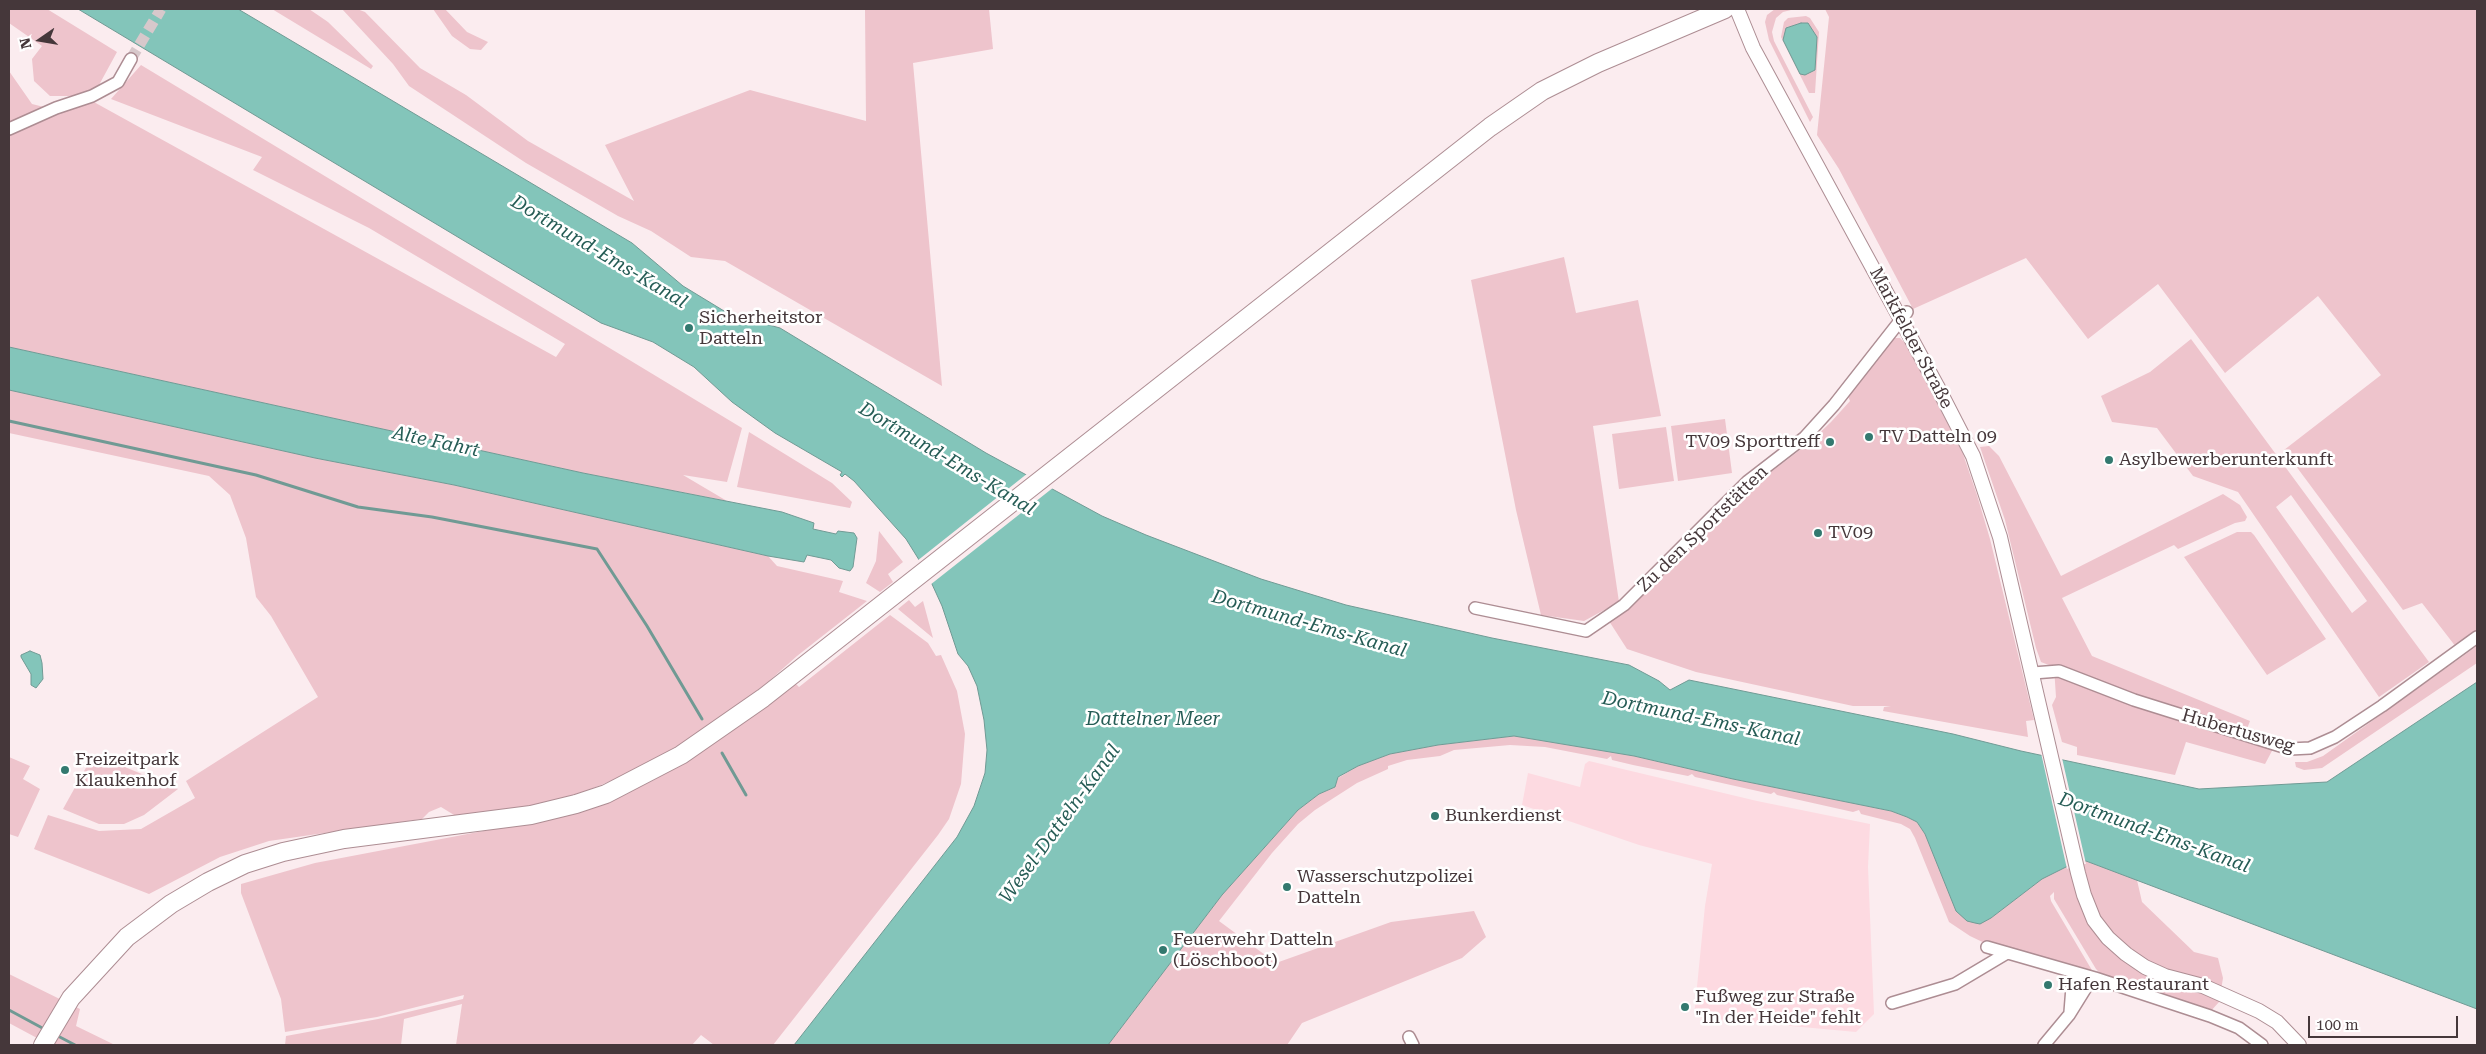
<!DOCTYPE html>
<meta charset="utf-8">
<style>
body{margin:0}
#map{position:relative;width:2486px;height:1054px;overflow:hidden;background:#fbecef;font-family:"Roboto Serif",serif}
canvas{display:block}
.frame{position:absolute;inset:0;border:10px solid #45373a;pointer-events:none}
.north{position:absolute;left:15px;top:15px;width:50px;height:50px;-webkit-text-stroke:4px #fff;paint-order:stroke;rotate:257deg;font-size:14px;font-weight:700;line-height:20px;text-align:center;color:#45373a}
.north::after{content:'';display:block;margin:auto;width:18px;height:22px;background:#45373a;clip-path:polygon(50% 0,100% 100%,50% 72%,0 100%)}
.scale{position:absolute;left:2308px;top:1016px;width:150px;height:22px;box-sizing:border-box;border:2px solid #45373a;border-top:0;padding-left:6px;font-size:15px;line-height:18px;white-space:nowrap;color:#45373a;-webkit-text-stroke:4px #fff;paint-order:stroke}
</style>
<div id="map">
<canvas width="2486" height="1054"></canvas>
<div class="frame"></div>
<div class="north">N</div>
<div class="scale">100 m</div>
</div>
<script>
const ctx = document.querySelector('canvas').getContext('2d');
ctx.lineJoin = 'round';
function paint(path, color) {
  ctx.fillStyle = color;
  ctx.fill(path, 'evenodd');
}
function poly(rows) {
  const path = new Path2D();
  for (const r of rows) {
    path.moveTo(r[0], r[1]);
    for (let i = 2; i < r.length; i += 2) path.lineTo(r[i], r[i + 1]);
  }
  return path;
}
function strokePath(path, color, width, dash) {
  ctx.strokeStyle = color;
  ctx.lineWidth = width;
  ctx.lineCap = dash ? 'butt' : 'round';
  ctx.setLineDash(dash || []);
  ctx.stroke(path);
}
function label(font, color, halo, rows, align = 'center') {
  ctx.font = font + ' "Roboto Serif",serif';
  ctx.lineWidth = 5;
  ctx.setLineDash([]);
  ctx.textBaseline = 'middle';
  ctx.strokeStyle = halo;
  ctx.fillStyle = color;
  for (const [text, x, y, turn = 0] of rows) {
    ctx.save();
    ctx.translate(x, y);
    ctx.rotate((+turn || 0) * Math.PI / 180);
    ctx.textAlign = isNaN(turn) ? turn : align;
    if (halo) ctx.strokeText(text, 0, 0);
    ctx.fillText(text, 0, 0);
    ctx.restore();
  }
}
paint(poly([
 [1589,761,1757,801,1870,824,1868,867,1874,1014,1856,1032,1694,1017,1705,906,1712,864,1639,845,1522,805,1528,773,1580,787,1585,764]
]), '#fddae1');
paint(poly([
 [9,9,47,9,117,52,99,85,96,89,72,96,50,96,34,81,32,59,42,46,9,23],
 [272,9,309,9,328,22,373,66,371,69],
 [342,9,357,9,365,12,420,68,466,95,528,141,634,201,605,145,750,90,866,121,865,9,989,9,993,49,913,63,942,386,725,261,691,257,651,231,618,216,526,163,409,86,393,64],
 [433,9,445,9,467,32,488,42,481,50,470,49,452,36],
 [1775,9,1795,9,1783,12,1776,18,1772,32,1774,41,1813,117,1810,122,1769,40,1765,22,1767,15],
 [1825,9,2477,9,2477,632,2456,647,2422,603,2403,610,2284,450,2381,375,2318,296,2225,373,2158,284,2088,339,2026,258,1913,309,1839,169,1817,135,1829,17],
 [1806,16,1810,18,1819,32,1815,93,1809,93,1781,37,1784,22,1788,18],
 [141,65,742,428,727,482,683,475,727,501,583,473,9,347,9,71,32,104,60,111,92,101,556,357,565,344,369,228,253,170,262,157,111,99],
 [1564,257,1576,313,1638,300,1661,416,1593,426,1619,602,1584,621,1541,615,1516,510,1471,280],
 [1894,338,1900,338,1907,345,1963,454,1977,495,1990,539,2034,720,2026,721,2028,737,1883,711,1884,707,1891,706,1853,706,1696,672,1627,649,1609,621,1670,570,1746,491,1809,443,1831,422,1850,401,1847,394,1885,344],
 [2191,339,2429,662,2379,697,2238,492,2193,476,2157,428,2112,422,2101,396,2150,372],
 [2291,495,2367,601,2352,613,2276,507],
 [9,390,315,458,454,485,768,556,777,566,843,581,839,592,867,601,797,656,769,681,719,721,645,767,586,791,528,808,459,818,441,807,429,812,422,819,269,841,220,857,149,894,34,849,48,815,99,831,141,829,195,798,186,781,318,697,271,616,256,597,246,538,230,495,209,476,9,433],
 [1725,419,1732,473,1678,481,1671,426],
 [1666,427,1674,481,1619,489,1612,434],
 [749,432,832,483,852,502,850,508,737,487],
 [1989,446,1999,456,2061,576,2223,494,2240,505,2247,517,2245,521,2235,523,2178,549,2174,545,2062,598,2092,656,2250,721,2243,739,2273,749,2265,764,2186,742,2175,775,2077,755,2077,747,2062,742,2052,705,2056,697,2054,667,2041,662,2036,648,2005,520,1980,447],
 [879,531,903,562,888,574,893,582,880,592,866,583,876,561],
 [2237,532,2251,532,2254,535,2326,639,2267,675,2184,557],
 [909,600,915,607,923,601,933,638,898,609],
 [890,615,928,643,936,656,941,655,957,691,965,734,961,784,949,819,938,835,773,1045,714,1045,701,1035,692,1045,456,1045,462,1004,404,1019,401,1045,285,1045,286,1036,378,1019,463,999,464,995,377,1017,285,1032,281,999,241,893,241,884,315,863,536,821,592,806,654,780,725,736,762,709,793,681,799,687],
 [2477,646,2477,663,2322,768,2304,770,2296,767,2295,762,2307,762,2323,756],
 [1514,736,1634,756,1733,779,1891,811,1907,817,1917,822,1925,834,1957,911,1968,919,1991,918,2042,879,2076,862,2086,861,2137,880,2142,902,2194,952,2218,958,2223,978,2219,1002,2210,1012,2102,975,2096,969,2054,899,2054,892,2050,896,2051,901,2093,972,1995,948,1970,936,1949,922,1915,838,1910,829,1901,824,1861,814,1859,810,1853,812,1777,795,1774,792,1771,794,1695,777,1692,774,1688,776,1633,765,1612,760,1611,756,1607,759,1545,747,1510,745,1454,750,1440,756,1407,760,1388,766,1388,769,1357,783,1315,810,1298,824,1272,853,1219,921,1276,963,1391,922,1474,911,1486,937,1462,958,1302,1023,1287,1045,1108,1045,1222,895,1298,810,1319,794,1335,787,1338,778,1358,766,1390,754,1438,745],
 [9,757,30,766,23,779,40,789,18,837,9,834],
 [88,764,120,765,178,789,144,815,124,824,99,824,63,809],
 [9,974,80,1009,76,1026,115,1045,50,1045,9,1023]
]), '#eec4cc');
const water = poly([
 [78,9,238,9,632,243,683,286,729,314,780,328,986,453,1102,516,1146,535,1261,579,1346,605,1492,638,1629,665,1659,681,1670,690,1689,680,1953,734,2021,751,2199,789,2327,782,2477,682,2477,1009,2086,861,2076,862,2042,879,1991,918,1980,924,1975,923,1967,921,1956,911,1925,834,1917,822,1907,817,1891,811,1733,779,1634,756,1514,736,1438,745,1390,754,1358,766,1338,777,1335,787,1319,794,1298,810,1222,895,1108,1045,794,1045,957,837,974,806,985,773,987,750,984,720,977,686,968,666,958,654,942,606,926,571,906,539,854,481,845,474,842,477,840,475,842,472,775,433,732,402,694,367,653,342,601,323,78,9],
 [1801,23,1808,23,1817,37,1815,70,1805,75,1800,74,1783,40,1786,28,1801,23],
 [9,347,583,473,782,512,814,523,813,529,836,534,838,531,854,533,857,538,853,567,850,571,839,568,831,560,807,555,804,562,768,556,454,485,315,458,9,390,9,347],
 [30,651,40,655,42,663,43,679,36,688,31,685,31,674,21,657,21,655,30,651]
]);
paint(water, '#83c5ba');
strokePath(water, '#709a94', 1);
paint(poly([
 [1028,473,1054,487,930,585,917,561],
 [2041,753,2062,758,2086,864,2077,864,2067,869]
]), '#fbecef');
strokePath(poly([
 [9,421,256,475,358,507,432,517,597,549,647,626,702,719],
 [722,753,746,795],
 [9,1010,46,1030],
 [56,1035,75,1045]
]), '#709a94', 3);
strokePath(poly([
 [131,59,161,9]
]), '#d7c8cb', 11, [11, 5.5]);
const minor = poly([
 [9,129,56,108,92,96,118,82,131,59],
 [1475,608,1586,631,1624,605,1748,481,1805,437,1834,405,1907,312],
 [2033,673,2059,671,2134,700,2290,749,2310,748,2335,737,2382,706,2477,637],
 [1987,947,2095,978,2210,1016,2239,1028,2262,1045],
 [1892,1003,1955,984,2007,953],
 [2070,1012,2072,987,2077,979,2084,975],
 [1409,1037,1413,1045],
 [2044,1045,2069,1015,2087,986,2095,978]
]);
const tertiary = poly([
 [1737,9,1753,48,1937,386,1973,456,2000,537,2078,873,2084,895,2094,920,2108,938,2126,954,2145,967,2165,976,2203,986,2259,1011,2277,1022,2299,1045]
]);
const primary = poly([
 [43,1045,71,998,127,937,171,904,208,882,245,864,283,852,344,839,531,815,576,804,606,794,681,755,763,698,1490,127,1542,91,1598,63,1725,9]
]);
strokePath(minor, '#ad8d93', 14);
strokePath(tertiary, '#ad8d93', 16);
strokePath(primary, '#ad8d93', 20);
strokePath(minor, '#fff', 11);
strokePath(tertiary, '#fff', 14);
strokePath(primary, '#fff', 18);
for (const [x, y, r, color] of [
 [689,328,5,"#33796f"],
 [1869,437,5,"#33796f"],
 [1830,442,5,"#33796f"],
 [2109,460,5,"#33796f"],
 [1818,533,5,"#33796f"],
 [65,770,5,"#33796f"],
 [1435,816,5,"#33796f"],
 [1287,887,5,"#33796f"],
 [1163,950,5,"#33796f"],
 [2048,985,5,"#33796f"],
 [1685,1007,5,"#33796f"]
]) {
  const dot = new Path2D();
  dot.arc(x, y, r, 0, 2 * Math.PI);
  ctx.fillStyle = color;
  ctx.fill(dot);
  strokePath(dot, '#fff', 2);
}
label('18px', '#45373a', '#fff', [
 ["Sicherheitstor",699,318],
 ["Datteln",699,339],
 ["TV Datteln 09",1879,437],
 ["TV09 Sporttreff",1820,442,"right"],
 ["Asylbewerberunterkunft",2119,460],
 ["TV09",1828,533],
 ["Freizeitpark",75,760],
 ["Klaukenhof",75,781],
 ["Bunkerdienst",1445,816],
 ["Wasserschutzpolizei",1297,877],
 ["Datteln",1297,898],
 ["Feuerwehr Datteln",1173,940],
 ["(Löschboot)",1173,961],
 ["Hafen Restaurant",2058,985],
 ["Fußweg zur Straße",1695,997],
 ["\"In der Heide\" fehlt",1695,1018]
], 'left');
label('18px', '#45373a', '#fff', [
 ["Markfelder Straße",1911,338,62],
 ["Zu den Sportstätten",1703,529,-44],
 ["Hubertusweg",2238,731,16]
]);
label('italic 19px', '#255c55', '#fff', [
 ["Dortmund-Ems-Kanal",599,252,31],
 ["Alte Fahrt",436,442,12],
 ["Dortmund-Ems-Kanal",947,459,31],
 ["Dortmund-Ems-Kanal",1309,624,16],
 ["Dattelner Meer",1153,719],
 ["Dortmund-Ems-Kanal",1701,719,12],
 ["Wesel-Datteln-Kanal",1060,824,-54],
 ["Dortmund-Ems-Kanal",2154,833,20]
]);
</script>
